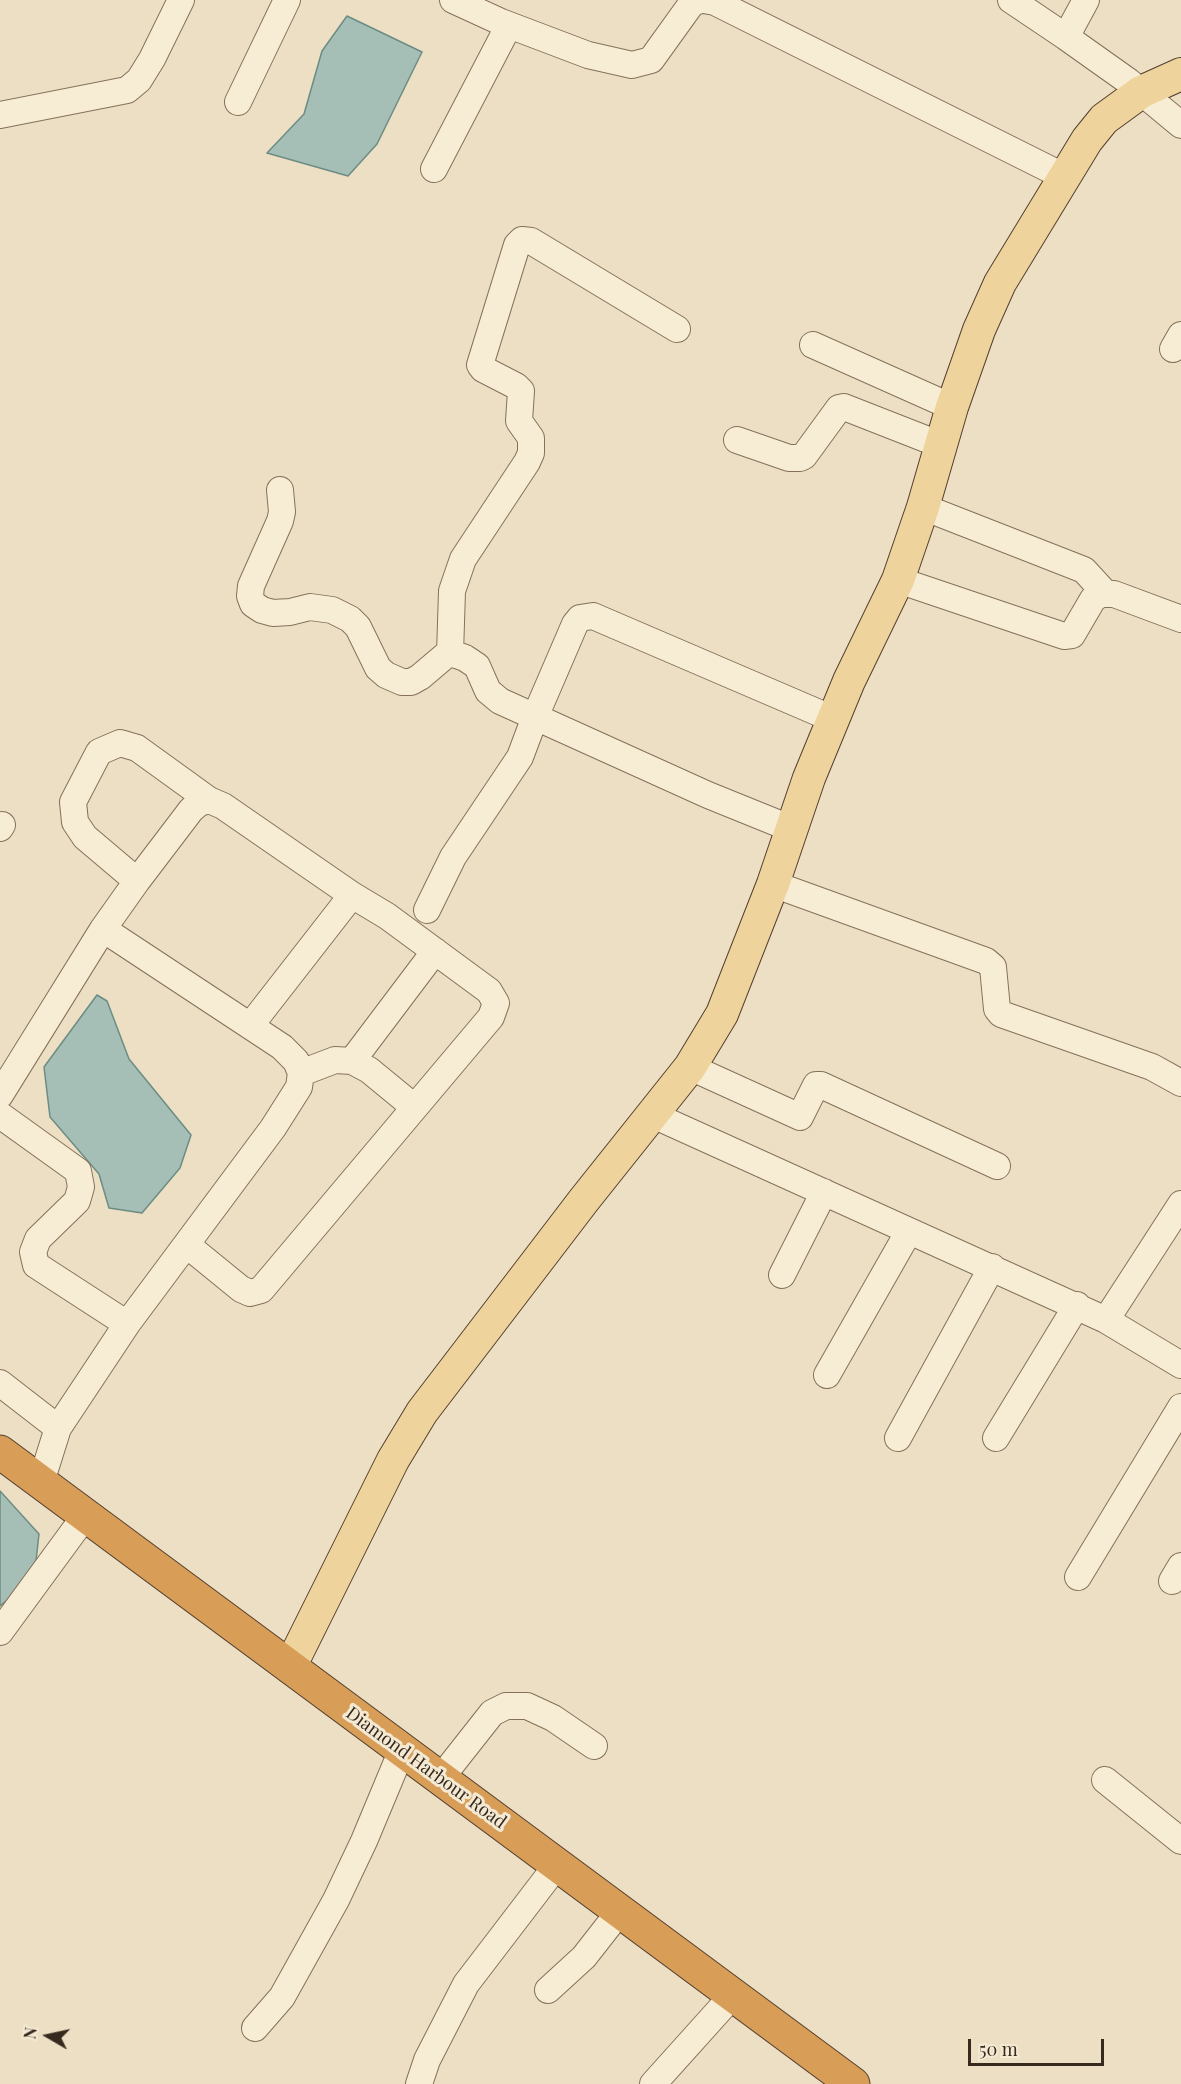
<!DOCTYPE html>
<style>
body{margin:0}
#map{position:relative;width:1181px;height:2084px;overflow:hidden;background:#ecdfc3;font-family:"Playfair Display",serif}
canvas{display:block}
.north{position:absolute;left:18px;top:2006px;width:60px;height:60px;-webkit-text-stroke:4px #f4e9d2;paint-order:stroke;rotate:279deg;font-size:16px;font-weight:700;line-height:24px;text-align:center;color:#36291e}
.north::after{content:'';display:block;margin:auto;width:21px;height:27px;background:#36291e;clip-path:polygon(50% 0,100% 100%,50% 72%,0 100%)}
.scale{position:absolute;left:968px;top:2039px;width:136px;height:27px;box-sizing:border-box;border:3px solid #36291e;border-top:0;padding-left:8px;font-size:18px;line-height:21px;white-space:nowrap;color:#36291e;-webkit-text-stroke:4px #f4e9d2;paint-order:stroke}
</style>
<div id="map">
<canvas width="1181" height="2084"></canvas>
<div class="north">N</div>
<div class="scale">50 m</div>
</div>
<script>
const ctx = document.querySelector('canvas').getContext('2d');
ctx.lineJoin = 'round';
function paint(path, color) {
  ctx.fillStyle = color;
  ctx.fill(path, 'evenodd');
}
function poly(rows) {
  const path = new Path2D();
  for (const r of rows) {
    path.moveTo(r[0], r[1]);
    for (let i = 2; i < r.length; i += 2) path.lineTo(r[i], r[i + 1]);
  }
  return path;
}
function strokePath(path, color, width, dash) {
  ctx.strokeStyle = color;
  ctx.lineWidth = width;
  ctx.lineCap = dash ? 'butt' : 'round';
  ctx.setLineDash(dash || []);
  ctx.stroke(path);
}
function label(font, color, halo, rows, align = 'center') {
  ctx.font = font + ' "Playfair Display",serif';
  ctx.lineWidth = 6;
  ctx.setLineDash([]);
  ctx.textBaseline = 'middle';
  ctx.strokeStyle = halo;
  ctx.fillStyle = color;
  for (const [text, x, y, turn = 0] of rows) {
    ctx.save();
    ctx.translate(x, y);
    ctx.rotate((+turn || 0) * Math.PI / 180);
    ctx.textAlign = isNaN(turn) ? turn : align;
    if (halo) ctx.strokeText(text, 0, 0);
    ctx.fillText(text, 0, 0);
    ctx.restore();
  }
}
const water = poly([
 [347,16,422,52,377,144,348,176,267,153,304,114,322,51,347,16],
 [97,995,107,1001,129,1059,191,1135,180,1168,142,1213,109,1208,99,1174,50,1117,44,1067,97,995],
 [0,1491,39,1534,34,1579,0,1606,0,1491]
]);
paint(water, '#a5bfb7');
strokePath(water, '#6c8c84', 1.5);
const minor = poly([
 [453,0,501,22,588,55,632,65,651,60,692,3,701,0],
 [704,0,715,2,1065,177],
 [1011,0,1066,37,1128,81,1181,125],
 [1066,37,1086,0],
 [238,102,287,0],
 [0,115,127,90,139,80,152,59,181,0],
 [434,169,509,25],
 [813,345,952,407],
 [1173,349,1181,335],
 [737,440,789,458,800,458,804,456,839,408,844,407,941,445],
 [280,490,282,512,280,521,251,586,250,596,253,604,262,610,273,613,290,612,310,607,332,610,350,619,358,627,378,668,386,675,402,682,411,682,420,677,446,655,454,654,465,658,477,666,488,691,500,701,708,795,792,829],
 [923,507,1084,570,1106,594],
 [898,580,1064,636,1072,635,1093,599,1101,594,1114,594,1181,619],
 [450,654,452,591,463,559,527,462,531,453,531,438,519,421,521,391,516,386,483,369,480,365,517,245,522,240,531,241,677,329],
 [0,828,2,825],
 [137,881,85,837,75,822,73,802,99,752,120,743,137,748,209,800],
 [773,884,986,961,993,967,997,1009,1001,1014,1152,1067,1181,1083],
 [427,910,453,857,520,757,535,717,575,624,580,618,593,616,833,719],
 [250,1026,352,895],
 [352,1061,435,951],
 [690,1067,800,1117,816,1085,821,1085,997,1166],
 [301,1073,335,1060,352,1061,369,1070,414,1107],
 [0,1095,103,929,137,881,191,810,199,803,209,800,223,806,352,895,387,916,489,991,496,1003,491,1017,261,1290,250,1293,241,1289,187,1245],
 [0,1115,78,1171,81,1187,77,1201,38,1239,33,1252,36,1265,127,1324],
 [653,1115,1106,1320,1181,1204],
 [782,1275,824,1192],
 [1106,1320,1181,1365],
 [827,1375,909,1231],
 [0,1383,58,1428],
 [898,1438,992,1267],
 [996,1438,1077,1305],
 [41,1482,58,1428,127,1324,273,1128,299,1087,301,1073,296,1061,282,1047,103,929],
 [1078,1577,1181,1407],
 [1172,1581,1181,1566],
 [0,1632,85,1516],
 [440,1779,492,1713,506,1706,527,1706,553,1718,594,1746],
 [1105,1780,1181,1841],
 [548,1990,584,1957,620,1911],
 [255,2028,282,1997,336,1900,364,1841,402,1750],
 [419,2084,427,2060,466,1984,557,1865],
 [653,2084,733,1995]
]);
const major = poly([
 [290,1667,393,1460,422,1412,584,1200,690,1067,722,1014,773,884,809,778,849,681,898,580,923,507,952,407,979,330,1000,283,1087,140,1104,119,1141,92,1181,74]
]);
const highway = poly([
 [0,1452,853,2084]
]);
strokePath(minor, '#85715a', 28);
strokePath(major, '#533f2f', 34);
strokePath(highway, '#533f2f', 35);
strokePath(minor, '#f7edd5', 26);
strokePath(major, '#eed39c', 32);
strokePath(highway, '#d89d57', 33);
label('18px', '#36291e', '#f4e9d2', [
 ["Diamond Harbour Road",426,1768,36]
]);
</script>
